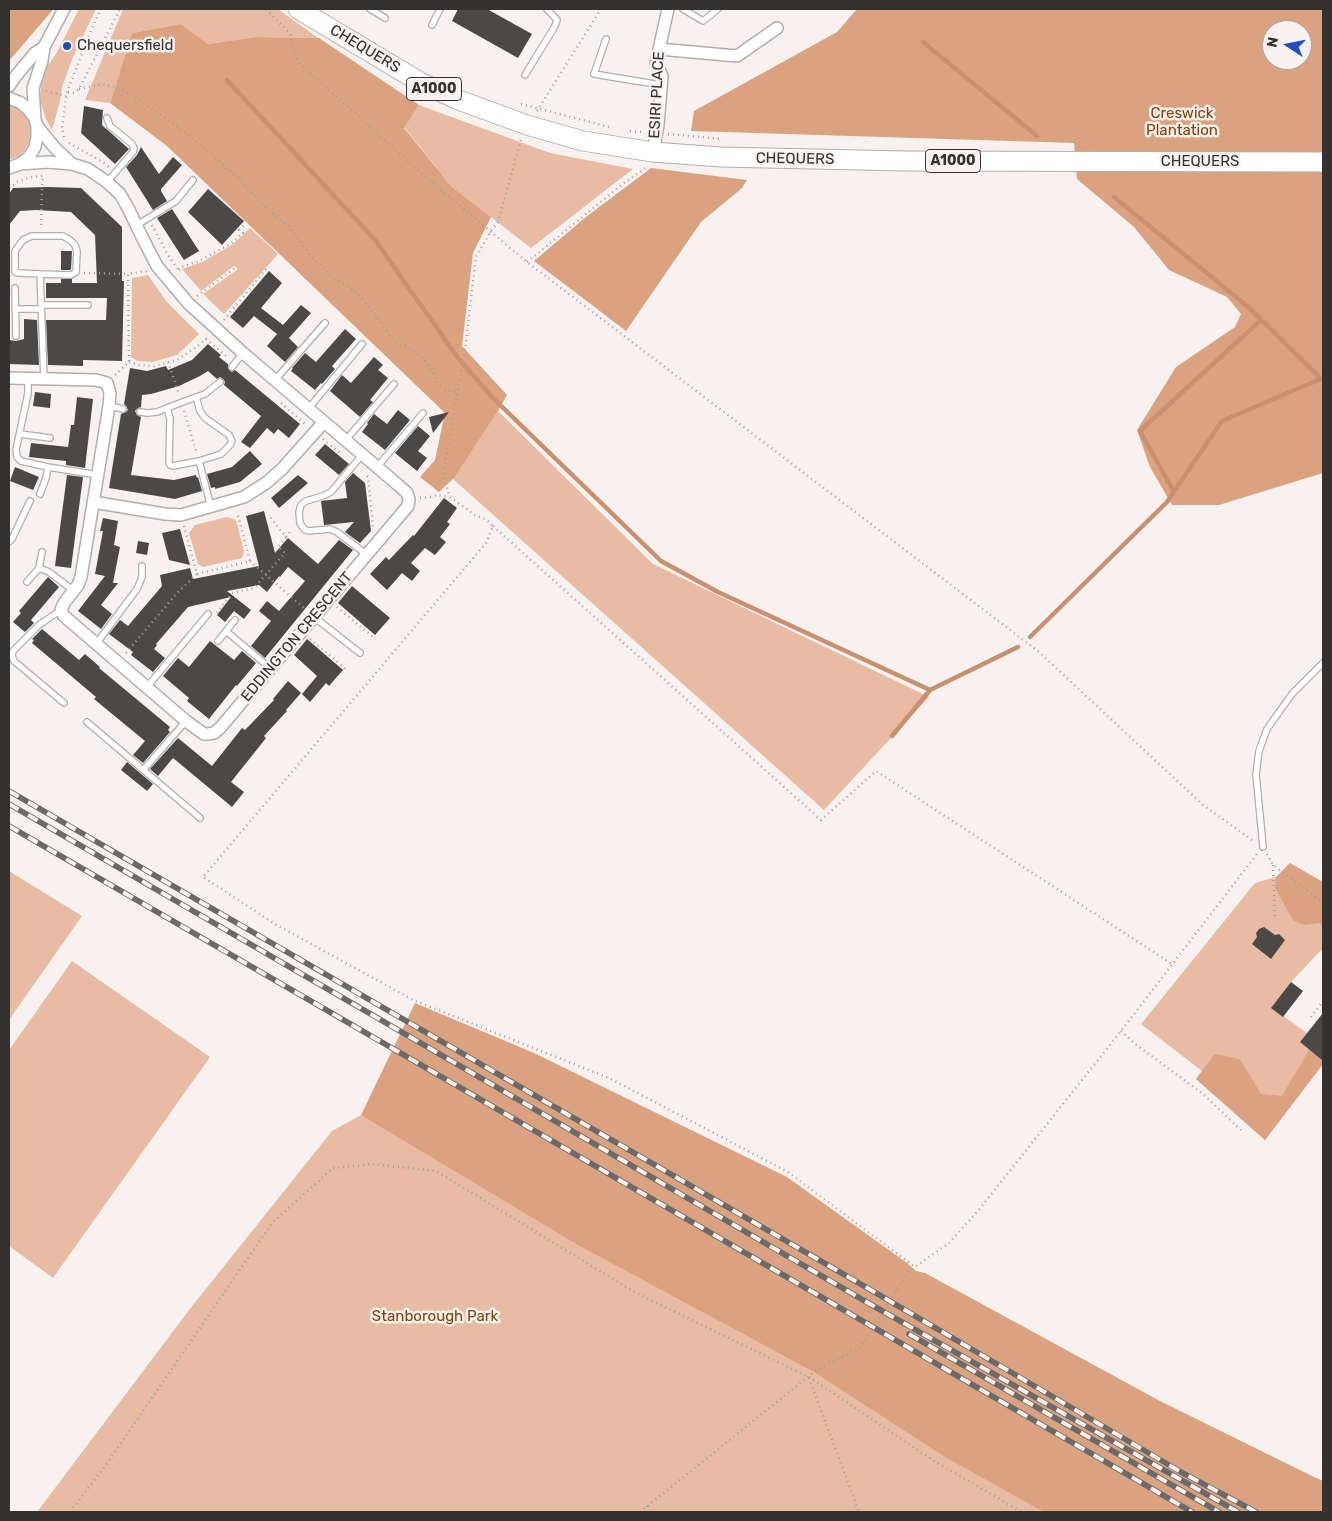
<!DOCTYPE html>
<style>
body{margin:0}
#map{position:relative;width:1332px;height:1521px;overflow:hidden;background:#f7f2ef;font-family:Rubik,sans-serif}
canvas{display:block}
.frame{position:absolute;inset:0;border:10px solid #333231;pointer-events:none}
.north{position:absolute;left:1262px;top:20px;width:50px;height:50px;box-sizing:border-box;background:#f7f2ef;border:1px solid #a9a5a3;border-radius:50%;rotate:281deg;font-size:14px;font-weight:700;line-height:20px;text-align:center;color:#333231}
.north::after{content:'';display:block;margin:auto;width:18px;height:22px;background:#1d4fbc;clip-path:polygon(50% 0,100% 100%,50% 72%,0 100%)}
</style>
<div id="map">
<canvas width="1332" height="1521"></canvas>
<div class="frame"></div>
<div class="north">N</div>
</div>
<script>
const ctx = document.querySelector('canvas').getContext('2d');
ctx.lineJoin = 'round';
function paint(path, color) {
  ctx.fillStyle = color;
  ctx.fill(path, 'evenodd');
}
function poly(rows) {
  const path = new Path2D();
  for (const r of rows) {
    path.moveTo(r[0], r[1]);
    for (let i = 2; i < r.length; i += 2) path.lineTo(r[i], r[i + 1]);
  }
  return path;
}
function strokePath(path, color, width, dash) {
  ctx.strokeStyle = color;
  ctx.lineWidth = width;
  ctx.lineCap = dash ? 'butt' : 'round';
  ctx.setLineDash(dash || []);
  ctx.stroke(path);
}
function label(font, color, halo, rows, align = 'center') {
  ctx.font = font + ' Rubik,sans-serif';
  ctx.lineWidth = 5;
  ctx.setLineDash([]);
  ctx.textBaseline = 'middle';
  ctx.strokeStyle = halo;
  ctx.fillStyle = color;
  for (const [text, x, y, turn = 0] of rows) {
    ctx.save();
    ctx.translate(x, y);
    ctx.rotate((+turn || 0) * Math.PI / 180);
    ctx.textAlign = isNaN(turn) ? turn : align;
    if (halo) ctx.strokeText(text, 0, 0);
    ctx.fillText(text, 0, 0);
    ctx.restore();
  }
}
paint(poly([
 [79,9,96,9,73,57,62,87,60,101,52,130,46,119,40,100,41,85,44,71,56,54],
 [123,9,278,9,318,38,256,37,208,44,181,24,132,33,110,103,85,100],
 [9,104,18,108,25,114,30,123,31,132,30,141,25,150,18,157,9,160],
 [419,105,550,153,633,169,531,248,452,187,404,127],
 [250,228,278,254,224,314,203,294,238,269,234,266,201,291,182,269,202,262,232,245],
 [148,275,166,301,199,334,177,355,153,362,137,361,131,357,132,278],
 [498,411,653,564,929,697,824,810,453,479],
 [227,517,236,520,244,551,242,558,203,567,198,564,189,533,195,525],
 [9,871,82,916,9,1020],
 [1276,877,1323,912,1323,948,1291,982,1272,1008,1307,1033,1300,1042,1323,1061,1323,1064,1265,1140,1196,1079,1202,1071,1141,1024,1255,883],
 [72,961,210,1057,53,1278,9,1246,9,1050],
 [361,1115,1173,1512,37,1512,189,1310,332,1131]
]), '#e7bca3');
paint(poly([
 [9,9,53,9,51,12,9,61],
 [857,9,1323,9,1323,473,1219,505,1172,505,1150,467,1137,430,1176,367,1235,327,1241,314,1227,297,1169,270,1134,227,1077,179,1074,143,691,131,694,111,837,32],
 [1272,30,1302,30,1302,60,1272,60],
 [181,24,208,44,256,37,319,38,419,105,404,128,452,187,491,217,473,253,462,346,507,395,498,411,454,478,439,492,420,477,435,460,445,413,167,146,110,103,132,33],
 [651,168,747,180,742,188,701,222,626,331,534,261,586,217],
 [1290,863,1323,882,1323,926,1319,923,1304,925,1293,920,1275,888,1276,877],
 [415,1003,534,1053,787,1177,907,1263,916,1271,925,1273,1160,1401,1314,1477,1323,1481,1323,1512,1044,1512,945,1457,814,1372,578,1245,361,1115],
 [1309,1050,1323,1061,1323,1064,1265,1140,1196,1079,1215,1054,1240,1059,1261,1094,1282,1096]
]), '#dba27f');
strokePath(poly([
 [923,42,1037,136],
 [227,80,375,240,458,358,493,398,661,561,718,592,930,690,1018,647],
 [1114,197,1247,306,1321,379],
 [1174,492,1140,431,1261,320],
 [1030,637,1167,502,1222,421,1323,378],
 [892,736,930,690]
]), '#c8906e', 4.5);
paint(poly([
 [458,9,487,9,532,34,518,58,452,21],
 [84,106,103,110,102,125,129,149,115,164,81,133],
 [141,147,159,174,173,157,182,165,161,189,161,191,167,201,153,210,126,167,137,155],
 [47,187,81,188,122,227,122,281,124,281,122,361,83,360,83,366,48,365,46,320,106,320,107,298,46,298,46,283,61,283,61,279,72,279,72,283,97,283,95,235,71,212,36,210,20,211,9,225,9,194,13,188],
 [208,189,244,221,222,245,188,212],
 [172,209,199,251,184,260,157,218],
 [61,251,72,251,71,269,70,270,61,270],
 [269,271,282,283,261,308,283,325,301,305,311,313,289,338,298,347,285,362,267,346,277,334,254,316,243,328,230,317],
 [24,319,37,320,39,365,9,364,9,340,16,341,24,339],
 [345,329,356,339,332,366,335,369,322,384,321,383,315,390,291,371,293,368,292,368,305,353,316,362],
 [208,344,221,355,219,357,228,364,229,370,232,372,235,370,300,424,289,438,278,429,274,434,267,428,250,448,241,442,261,416,224,385,225,382,223,379,220,377,217,379,208,371,200,376,179,386,151,394,142,395,141,407,138,408,135,411,137,415,141,417,131,475,174,480,196,475,197,478,198,477,202,491,175,499,109,488,121,414,126,412,128,410,126,406,124,404,130,368,147,371,166,366,168,370,192,360],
 [374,357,383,365,378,370,388,378,370,400,373,402,360,417,330,391,342,375,351,383],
 [35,392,51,394,50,408,33,406],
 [77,397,93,399,85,468,66,465,66,461,29,457,31,443,68,447,71,425,74,425],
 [398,410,410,420,385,450,362,432,368,424,367,423,374,414,387,424],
 [449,412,433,433,429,417],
 [418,426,430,436,418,451,427,458,417,471,395,453],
 [325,444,349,464,339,475,315,455],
 [250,451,262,464,240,482,215,489,215,487,211,488,207,474,232,467],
 [15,467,39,477,33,490,10,481],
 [353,473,365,483,371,531,360,543,345,532,354,522,324,525,321,501,347,498,345,482],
 [67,475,83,477,71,568,55,566],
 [298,475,308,483,279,508,271,498],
 [444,498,457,508,447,522,450,524,440,537,446,542,435,555,425,548,411,563,420,571,412,581,402,573,387,590,370,574,386,557,389,560,413,535,414,536],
 [264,511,275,553,288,538,318,564,339,540,353,550,265,658,251,646,271,621,259,611,267,601,279,611,305,581,288,567,280,577,279,576,267,592,259,585,227,591,251,610,244,619,234,611,225,622,217,615,231,597,188,607,156,644,157,645,154,649,165,658,153,672,131,655,133,652,109,634,120,620,128,626,162,586,160,575,190,568,193,579,259,566,246,516],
 [103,518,118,521,114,545,120,547,113,583,118,583,101,605,112,614,101,629,78,611,105,576,95,574,103,531,100,531],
 [180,529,190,565,169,560,162,533],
 [138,541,149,543,147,555,136,553],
 [48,577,59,587,31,620,34,623,25,632,13,622,21,613,19,611],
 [352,586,390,618,375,635,338,603],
 [42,629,79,660,85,654,100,667,99,668,170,727,168,730,170,732,143,763,133,755,145,741,94,699,96,697,32,643,34,640,32,639],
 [307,639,343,670,329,686,326,683,310,702,302,694,317,676,294,655],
 [210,641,234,660,242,651,256,663,237,686,236,685,209,719,187,701,189,698,163,676,178,658,189,667],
 [288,681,301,693,286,710,287,711,264,736,266,738,231,782,244,792,232,807,173,758,158,776,150,769,178,738,212,766,242,728,245,730,274,700,273,699],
 [127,762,153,784,147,791,121,770],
 [1264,927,1275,935,1279,934,1285,940,1271,959,1252,944,1257,937,1256,933,1259,929],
 [1291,982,1303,991,1283,1017,1271,1008],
 [1323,1013,1323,1061,1300,1042]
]), '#4c4846');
const lane = poly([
 [370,9,385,18],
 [683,9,703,21,718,9],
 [432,25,440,9],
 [606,39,594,74,661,85],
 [525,75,555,26,557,20,547,9],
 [107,118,110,126,132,144,134,148,133,152,107,182],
 [137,225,176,201,193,180],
 [40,274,71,275,76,272,77,251,75,245,70,240,63,236,32,236,23,240,15,251,15,272,18,273,40,274,44,379],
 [15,288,16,336],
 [41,305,88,305],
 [15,309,41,309],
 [232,367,243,353],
 [28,379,28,393,16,450,17,457,21,461,48,467,98,475],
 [275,380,325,323],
 [196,397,205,394,220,382],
 [109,406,123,409],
 [309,408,362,344],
 [140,412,147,413,157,412,167,408,170,419,169,462,170,465,173,466,199,461,221,454,230,445,232,441,229,435,205,418,200,411,196,397,167,408],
 [20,434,50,438],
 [345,441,394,384],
 [362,455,331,492,323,496,306,501,301,505,299,512,300,523,304,529,308,531,330,529,337,532,366,554],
 [199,461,211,507],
 [377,467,423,413],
 [40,494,46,478,48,467],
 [9,542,12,539,30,501],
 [39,568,49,572,74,591],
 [27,582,39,568,42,552],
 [61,610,39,625,13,651,12,656,14,661,64,703],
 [314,617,360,653],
 [226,631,270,668],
 [218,641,235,620],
 [96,644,137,589,142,577,142,566],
 [147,687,208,614],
 [87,722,200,818],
 [144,769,186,721],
 [1263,847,1256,774,1259,751,1267,729,1292,694,1323,663]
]);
const street = poly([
 [659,49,737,56,777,28],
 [9,86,15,77,35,53,44,47],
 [9,98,21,103,29,110,35,119,37,126,37,137,35,147,29,157,20,164,9,168],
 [35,119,33,88,42,61,44,47,64,9],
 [37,126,55,148,72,164],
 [653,152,658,125,662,76,656,63,668,9],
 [9,378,96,380,107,383,110,393,109,406,81,577,78,585,64,603,61,610,64,616,186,721,204,734,208,734,214,733,220,728,408,506,409,499,407,493,397,484,243,353,188,303,157,266,143,239,128,208,120,194,107,182,88,169,72,164,48,162,20,164],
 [93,502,165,514,181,515,244,497,266,483,282,469,324,422]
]);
const primary = poly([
 [298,9,420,82,456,99,527,125,583,141,653,152,721,157,905,161,1323,162]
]);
strokePath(lane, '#b2aeab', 8);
strokePath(street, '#b2aeab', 14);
strokePath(primary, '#b2aeab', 21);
strokePath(poly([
 [266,9,290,34,298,62,429,180,527,262,1039,652,1203,805,1252,840],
 [79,89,103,84,120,88,180,128,238,178,266,208,289,227,311,256,333,278,355,291,374,313,394,341,411,349,425,360,433,372,439,385,447,390,457,392],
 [46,91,66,96],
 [68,92,74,93,79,89,120,9],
 [521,104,613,128],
 [537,111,601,9],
 [630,131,645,132],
 [668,134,722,139],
 [64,137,62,127,67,92,92,28,101,9],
 [521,140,498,222,491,231,476,257,466,343,444,469,445,482,450,497,475,515,487,520,493,526,486,543,203,877,275,924,413,1000,609,1078,788,1172,915,1267],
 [69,143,101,161,109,167],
 [9,188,17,182,31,177,43,176,42,188,41,227],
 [152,225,168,255,180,272],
 [527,262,624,183,647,167],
 [179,270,181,267,197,262,232,243,243,233,239,230,244,225],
 [84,273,128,274],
 [197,296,236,267],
 [224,320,267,268],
 [206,339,226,356],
 [129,362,139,365,154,366,177,360,195,348,207,338],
 [168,362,179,394],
 [115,375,129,362,128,274,147,271],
 [281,403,305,424],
 [184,411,196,451],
 [323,439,340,453],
 [367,476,368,477,373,527],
 [420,498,430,497,437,495,449,497],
 [184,526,197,574,250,561,237,512],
 [493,526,821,820,876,771,1172,964],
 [286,537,292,529],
 [250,561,305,609],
 [337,607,374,638],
 [217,613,232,593,254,588,285,553,278,547,286,537,270,517],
 [310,639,347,670],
 [126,653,178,592,197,574],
 [1267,854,1273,865,1323,903],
 [1273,865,1275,920],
 [1311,1017,1323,1001],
 [1121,1031,1134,1043,1203,1094,1243,1132],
 [809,1378,859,1512],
 [70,1512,108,1462,272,1223,333,1168,370,1164,436,1171,636,1293,809,1377,934,1461,1022,1512],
 [640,1512,814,1372,861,1347,907,1274,915,1267,949,1243,977,1212,1121,1031,1257,854],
 [647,1512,647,1506]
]), '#a29f9d', 2.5, [1, 4]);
strokePath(lane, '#fff', 5.5);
strokePath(street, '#fff', 11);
strokePath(primary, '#fff', 19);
const rail = poly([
 [9,791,876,1293,1181,1472,1256,1512],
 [9,804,870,1304,1238,1512],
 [9,826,1192,1512],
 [909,1334,1219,1512]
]);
strokePath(rail, '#6c6a69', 5.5);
strokePath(rail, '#f7f2ef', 4, [11]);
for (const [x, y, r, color] of [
 [67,46,5,"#1d4fbc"]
]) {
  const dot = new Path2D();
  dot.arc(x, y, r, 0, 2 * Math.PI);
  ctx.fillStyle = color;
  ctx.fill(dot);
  strokePath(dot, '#f7f2ef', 2);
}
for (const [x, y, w] of [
 [434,89,55],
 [953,161,55]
]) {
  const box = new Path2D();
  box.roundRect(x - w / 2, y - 11.5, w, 23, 4);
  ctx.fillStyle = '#f7f2ef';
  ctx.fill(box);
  strokePath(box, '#333231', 1);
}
label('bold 14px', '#333231', null, [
 ["A1000",434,89],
 ["A1000",953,161]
]);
label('15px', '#333231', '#f7f2ef', [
 ["Chequersfield",77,46]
], 'left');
label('15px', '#333231', '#f7f2ef', [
 ["CHEQUERS",365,49,31],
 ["ESIRI PLACE",657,95,-87],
 ["CHEQUERS",795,159,1],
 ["CHEQUERS",1200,162],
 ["EDDINGTON CRESCENT",297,637,-50]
]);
label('15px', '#854004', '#f7f2ef', [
 ["Creswick",1182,114],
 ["Plantation",1182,131],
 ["Stanborough Park",435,1317]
]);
</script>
